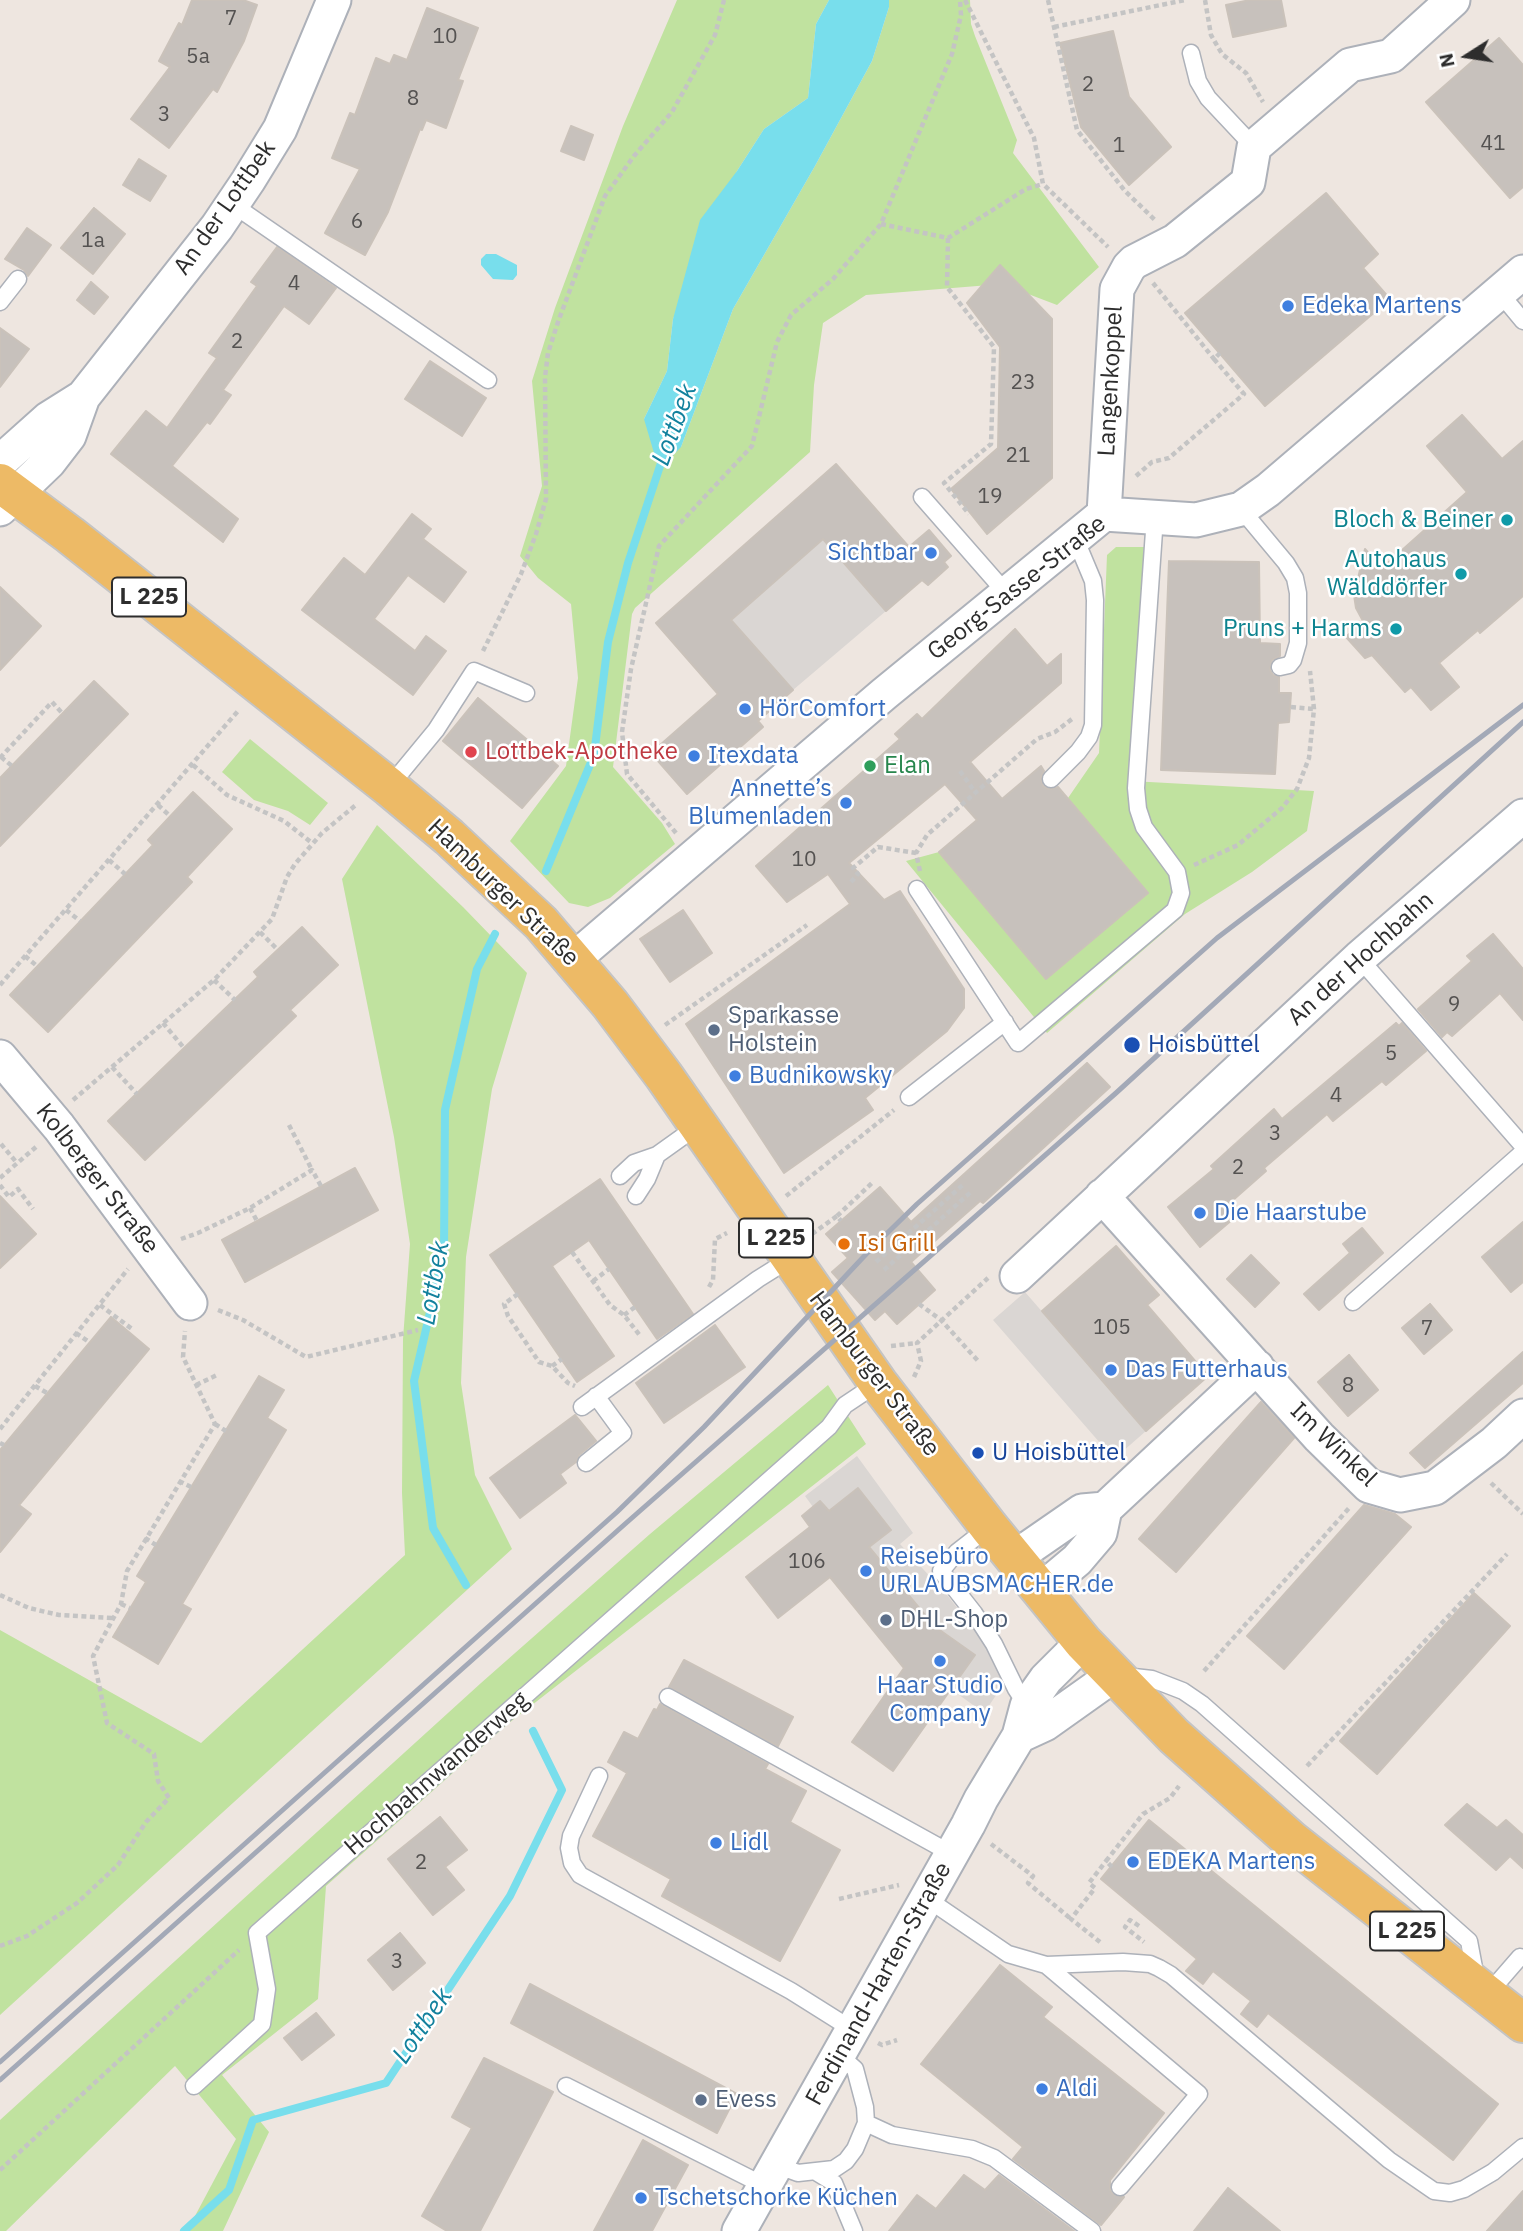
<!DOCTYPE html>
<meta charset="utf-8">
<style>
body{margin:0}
#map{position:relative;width:1523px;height:2231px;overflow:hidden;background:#eee6e0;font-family:"IBM Plex Sans",sans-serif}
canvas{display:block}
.north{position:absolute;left:1432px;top:21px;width:70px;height:70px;-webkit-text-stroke:5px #fff;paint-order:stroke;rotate:258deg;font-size:19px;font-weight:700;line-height:28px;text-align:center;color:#2d2d2d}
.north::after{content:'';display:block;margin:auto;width:24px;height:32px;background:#2d2d2d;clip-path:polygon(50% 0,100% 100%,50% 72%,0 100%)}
</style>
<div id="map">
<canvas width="1523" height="2231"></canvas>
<div class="north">N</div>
</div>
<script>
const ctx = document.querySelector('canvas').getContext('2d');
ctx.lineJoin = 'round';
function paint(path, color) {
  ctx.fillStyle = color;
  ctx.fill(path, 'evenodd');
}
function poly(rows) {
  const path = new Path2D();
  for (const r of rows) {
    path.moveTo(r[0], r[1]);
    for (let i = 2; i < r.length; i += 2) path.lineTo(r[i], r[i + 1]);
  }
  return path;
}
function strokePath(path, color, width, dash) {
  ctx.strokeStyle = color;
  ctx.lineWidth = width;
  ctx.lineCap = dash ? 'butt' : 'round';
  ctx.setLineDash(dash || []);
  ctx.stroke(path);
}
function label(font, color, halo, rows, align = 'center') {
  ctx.font = font + ' "IBM Plex Sans",sans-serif';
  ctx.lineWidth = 5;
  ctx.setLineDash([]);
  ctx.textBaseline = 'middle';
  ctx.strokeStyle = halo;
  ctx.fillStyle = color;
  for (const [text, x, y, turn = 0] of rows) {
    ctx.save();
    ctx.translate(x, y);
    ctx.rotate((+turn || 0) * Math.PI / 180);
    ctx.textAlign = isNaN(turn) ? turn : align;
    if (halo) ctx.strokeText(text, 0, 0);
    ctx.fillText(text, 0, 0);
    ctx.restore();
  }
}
paint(poly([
 [677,0,829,0,816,24,808,98,764,129,737,171,673,319,667,371,644,419,681,447,733,309,815,166,872,61,889,7,889,0,970,0,971,24,975,36,1017,140,1013,153,1099,267,1057,305,1002,284,866,295,823,323,814,385,810,452,635,608,632,614,613,767,662,823,675,844,610,898,588,907,569,903,510,841,566,766,578,678,571,604,538,578,520,556,542,486,532,381,555,308,623,126],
 [1116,547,1144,547,1131,781,1314,791,1307,831,1252,872,1185,914,1047,1033,906,861,939,852,1046,979,1147,894,1068,798,1099,753,1107,555],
 [250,739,328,803,310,825,288,811,254,800,222,772],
 [377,825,463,907,527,973,492,1089,466,1257,461,1383,475,1475,512,1549,0,2015,0,1630,201,1743,405,1555,402,1493,403,1339,410,1244,394,1137,342,879],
 [828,1385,866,1444,509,1723,326,1886,318,1999,222,2075,269,2132,223,2231,187,2231,236,2139,175,2066,6,2231,0,2231,0,2120,481,1683,650,1534]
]), '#c0e29f');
paint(poly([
 [823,539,886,611,793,690,731,620],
 [1025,1292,1146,1431,1114,1459,993,1320],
 [857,1456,913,1533,900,1544,947,1595,980,1637,994,1660,1005,1682,984,1713,951,1689,975,1655,934,1626,869,1547,857,1488,829,1511,821,1501,813,1507,805,1496]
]), '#dad6d3');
paint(poly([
 [829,0,889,0,889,7,872,61,815,166,733,309,681,447,659,470,644,419,667,371,673,319,700,220,737,171,764,129,808,98,816,24],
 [486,254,496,254,517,265,517,275,513,280,493,279,481,265,481,259]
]), '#78deec');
strokePath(poly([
 [546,871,594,755,608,642,628,563,661,463],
 [466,1585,433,1528,414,1381,444,1252,445,1110,477,969,495,934],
 [184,2231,229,2190,253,2120,386,2083,510,1896,562,1790,533,1731]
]), '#78deec', 8);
const building = poly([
 [192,0,243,0,257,5,244,41,217,92,213,89,169,148,131,119,170,67,159,61,179,23,182,25,192,0],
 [1250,0,1281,0,1286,26,1233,37,1226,5,1250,0],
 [427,8,478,28,458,80,463,81,446,128,426,120,422,130,420,129,388,212,365,255,325,233,360,169,332,158,350,113,355,115,376,58,390,64,394,55,407,60,427,8],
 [1113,31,1129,97,1171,147,1129,185,1081,127,1060,43,1113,31],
 [1499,38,1523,65,1523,187,1510,198,1426,102,1499,38],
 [571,126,593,135,584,160,561,151,571,126],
 [139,159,166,176,150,201,123,185,139,159],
 [1326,193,1378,254,1363,268,1390,299,1265,406,1185,313,1326,193],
 [94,208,125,234,93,274,61,248,94,208],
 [27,228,51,245,28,276,24,270,5,259,27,228],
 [277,247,336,288,309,324,284,306,223,390,231,395,210,424,207,422,172,466,238,519,223,542,111,454,146,411,167,428,217,358,209,353,257,286,251,282,277,247],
 [1000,265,1052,319,1052,478,987,534,951,489,998,448,1000,347,967,303,1000,265],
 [91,282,108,297,94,314,77,300,91,282],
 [0,328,29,349,0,387,0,328],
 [430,361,486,398,462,436,405,399,430,361],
 [1462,415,1502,459,1523,441,1523,596,1480,633,1478,630,1439,663,1459,687,1431,710,1411,687,1405,692,1372,655,1365,658,1346,637,1363,621,1356,608,1354,595,1365,549,1382,568,1467,492,1427,446,1462,415],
 [836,464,909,547,929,530,951,556,944,562,948,567,928,585,922,580,886,611,823,539,731,620,793,690,758,721,763,727,687,794,651,753,718,694,656,623,836,464],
 [412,514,431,529,423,539,466,572,444,602,408,575,374,619,415,651,426,636,446,651,413,695,302,610,344,558,365,575,412,514],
 [1169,561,1259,562,1260,643,1280,644,1280,656,1272,660,1270,670,1273,675,1279,677,1279,693,1291,693,1289,722,1278,723,1275,774,1161,770,1169,561],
 [0,587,41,626,0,670,0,587],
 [1015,629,1047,666,1061,654,1061,683,970,762,1002,799,1041,766,1044,771,1041,777,1043,786,1049,789,1058,787,1148,893,1046,979,939,852,977,820,945,784,849,863,884,900,900,891,964,989,964,1008,947,1031,865,1098,873,1110,784,1173,686,1024,850,904,828,874,787,902,756,866,900,739,895,734,917,714,922,719,1015,629],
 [94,681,128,714,0,846,0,778,94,681],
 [478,698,558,766,522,808,443,741,478,698],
 [193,792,232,829,187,877,192,882,48,1032,10,995,153,845,148,840,193,792],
 [683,910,712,953,670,982,640,939,683,910],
 [302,927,338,965,290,1010,296,1016,145,1160,108,1121,258,977,254,972,302,927],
 [1493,934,1523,969,1523,1020,1500,993,1452,1036,1447,1032,1442,1037,1418,1009,1472,961,1467,956,1493,934],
 [1396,1023,1399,1026,1402,1023,1426,1051,1386,1085,1382,1081,1333,1121,1327,1114,1264,1168,1266,1171,1224,1208,1233,1219,1200,1247,1168,1207,1214,1169,1211,1166,1274,1109,1282,1119,1396,1023],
 [1087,1063,1110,1087,983,1203,980,1201,911,1262,935,1290,897,1324,885,1311,875,1320,832,1272,848,1258,826,1234,880,1187,911,1222,1087,1063],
 [355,1168,378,1210,245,1282,222,1240,355,1168],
 [600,1179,693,1314,657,1339,589,1240,552,1266,614,1356,577,1382,490,1255,600,1179],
 [0,1196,36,1234,0,1268,0,1196],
 [1523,1222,1523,1282,1511,1292,1482,1257,1523,1222],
 [1362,1228,1383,1253,1319,1310,1304,1294,1350,1253,1343,1244,1362,1228],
 [1116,1246,1159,1295,1147,1305,1208,1376,1146,1431,1042,1311,1116,1246],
 [1251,1255,1279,1283,1255,1307,1227,1279,1251,1255],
 [1430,1304,1452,1330,1424,1354,1402,1328,1430,1304],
 [111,1317,149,1349,19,1505,31,1514,0,1552,0,1450,111,1317],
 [715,1325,745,1367,664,1423,636,1383,715,1325],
 [1523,1352,1523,1383,1425,1468,1410,1453,1523,1352],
 [1349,1355,1378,1390,1348,1416,1318,1382,1349,1355],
 [259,1376,284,1390,267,1418,286,1430,182,1604,191,1609,158,1664,113,1637,146,1582,137,1576,259,1376],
 [1261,1402,1294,1438,1176,1572,1139,1539,1261,1402],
 [575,1415,596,1441,579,1455,576,1462,560,1474,566,1483,520,1518,490,1478,575,1415],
 [858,1488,891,1530,869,1547,934,1626,975,1655,893,1771,852,1742,904,1668,830,1577,778,1618,746,1577,810,1527,802,1516,820,1501,829,1511,858,1488],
 [1364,1505,1395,1514,1411,1527,1284,1669,1247,1636,1364,1505],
 [1474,1593,1510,1626,1377,1774,1340,1741,1474,1593],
 [684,1660,793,1717,778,1746,669,1687,684,1660],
 [660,1704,768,1764,765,1769,806,1791,790,1822,840,1850,780,1961,662,1896,671,1879,593,1836,627,1773,608,1762,624,1732,638,1739,654,1709,657,1710,660,1704],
 [1467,1804,1497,1828,1506,1820,1523,1835,1523,1868,1510,1856,1496,1870,1445,1825,1467,1804],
 [440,1817,467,1850,445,1867,464,1890,433,1915,388,1859,440,1817],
 [1149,1820,1498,2104,1453,2160,1268,2013,1257,2027,1241,2014,1251,2001,1213,1971,1203,1984,1186,1971,1197,1959,1101,1879,1149,1820],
 [400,1933,425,1963,393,1990,368,1960,400,1933],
 [1000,1965,1052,2007,1043,2017,1164,2113,1110,2180,1110,2190,1113,2194,1124,2197,1101,2225,1013,2159,1023,2147,921,2064,1000,1965],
 [530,1984,737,2094,717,2133,511,2023,530,1984],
 [316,2013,334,2035,302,2060,284,2038,316,2013],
 [484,2058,553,2092,480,2231,447,2231,422,2216,472,2128,452,2117,484,2058],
 [643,2140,688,2165,652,2231,594,2231,643,2140],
 [964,2175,985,2190,999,2175,1074,2231,889,2231,917,2195,936,2209,964,2175],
 [1228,2188,1280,2231,1194,2231,1228,2188],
 [1523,2191,1523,2231,1487,2231,1523,2191]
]);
paint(building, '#c7c1bc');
strokePath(building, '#cac2ba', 2);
const lane = poly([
 [1191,53,1198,81,1208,98,1254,147],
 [232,204,488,380],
 [1499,292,1523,321],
 [0,302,18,279],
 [922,497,1007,594],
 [1241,509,1286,563,1295,578,1298,593,1298,643,1293,660,1289,665,1280,667],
 [1051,779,1078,752,1089,737,1093,725,1095,600,1093,581,1075,538],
 [389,787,436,730,474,671,526,693],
 [917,889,1018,1043,1175,910,1181,893,1177,872,1144,827,1138,809,1136,788,1155,517],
 [1359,958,1523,1146],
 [909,1097,1005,1022],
 [620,1176,634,1163,657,1155],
 [636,1196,647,1179,657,1155,699,1125],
 [1353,1302,1523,1152],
 [582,1407,758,1279,790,1259],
 [586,1463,623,1433,596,1396],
 [989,1527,957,1552,941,1571,974,1613,994,1644,1016,1689,1027,1706],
 [1125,1676,1152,1679,1183,1691,1202,1704,1469,1941,1476,1978],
 [668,1697,952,1854],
 [599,1776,571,1836,569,1848,572,1863,580,1875,791,1991,853,2030],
 [926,1898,1008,1954,1046,1965,1199,2094,1120,2187],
 [1046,1965,1123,1962,1150,1964,1159,1968,1171,1975,1389,2160,1434,2191,1450,2193,1464,2189,1493,2172,1523,2147],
 [1487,1995,1520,1957],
 [194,2086,262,2024,267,1989,257,1933,829,1427,845,1405,878,1383],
 [566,2086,765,2186],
 [866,2123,892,2135,972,2149,994,2158,1092,2231],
 [776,2165,798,2173,834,2169,846,2161,855,2149,866,2123,865,2107,855,2069,839,2055],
 [816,2172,834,2183,854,2231]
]);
const street = poly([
 [0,462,48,419,83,397],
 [0,509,49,462,69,436,83,397,217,227,248,181,280,129,334,0],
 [1104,514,1117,289,1129,267,1134,262,1175,241,1248,182,1254,147,1350,65,1391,56,1453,0],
 [574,959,884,694,1104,514,1196,520,1241,509,1268,490,1523,272],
 [0,1057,59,1127,190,1303],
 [1102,1196,1319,1437,1369,1486,1400,1495,1435,1488,1494,1443,1523,1416],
 [1017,1276,1359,958,1523,816],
 [1014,1558,1082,1511,1105,1509],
 [1040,1591,1077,1560,1100,1533,1105,1509,1257,1367],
 [1019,1736,1045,1724,1114,1675],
 [739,2231,968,1825,981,1799,1019,1736,1027,1706,1046,1679,1083,1642]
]);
const primary = poly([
 [0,483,70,535,389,787,449,837,541,923,610,1004,664,1076,878,1383,989,1527,1083,1642,1174,1736,1291,1840,1523,2023]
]);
strokePath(lane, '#adb1b9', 19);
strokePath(street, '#adb1b9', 37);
strokePath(primary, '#c4c4c4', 42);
strokePath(poly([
 [965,0,1034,138,1043,184,1108,247],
 [1048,0,1077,130,1125,191,1155,220],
 [1205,0,1211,35,1222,54,1246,73,1263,102],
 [1054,27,1185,0],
 [881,224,948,238,1026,189,1043,184],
 [948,238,947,287,994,347,991,444,944,483,969,514],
 [1153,283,1214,359],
 [1136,476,1152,462,1169,458,1244,394,1214,359,1220,353],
 [483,651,521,574,536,534,546,499,545,377,548,353,558,322,605,196,634,156,672,112,715,35,724,0],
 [1291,707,1314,709],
 [1,757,12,766],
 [0,758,52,702,62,713],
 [193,765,227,795,284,821,312,843],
 [960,771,975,792],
 [158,805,170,816],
 [676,833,627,774,622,732,631,669,659,546,752,446,777,342,791,315,833,279,881,224,952,54,961,15,960,0],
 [109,860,125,874],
 [1194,865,1238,845,1282,808,1297,789,1309,758,1314,709,1310,671],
 [920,871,916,853,927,835,1037,739,1055,732,1072,719],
 [851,882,858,874,853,868,878,847,916,853],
 [66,910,80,921],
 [260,932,278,950],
 [25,956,37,966],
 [214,980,235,1000],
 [0,985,238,711],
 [163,1023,184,1048],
 [665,1025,807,925],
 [112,1067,137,1094],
 [73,1100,214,980,272,919,287,877,295,864,322,833,357,804],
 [289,1125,312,1170],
 [1,1144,17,1163],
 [0,1178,36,1147],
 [0,1185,9,1197,18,1189,33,1209],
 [786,1196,894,1110],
 [250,1208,257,1221],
 [837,1216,872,1183],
 [812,1234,837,1216,841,1221],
 [181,1239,198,1233,250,1208,312,1170,321,1186],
 [572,1252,610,1305,624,1315,641,1337],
 [876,1262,965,1183],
 [884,1270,972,1191],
 [593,1281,609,1269],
 [709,1287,713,1280,715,1239,727,1233],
 [518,1294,504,1304,508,1316,539,1362,552,1366,568,1383,575,1386],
 [919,1304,941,1320,979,1362],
 [100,1305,132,1329],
 [218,1310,243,1320,306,1357,418,1330],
 [624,1315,635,1307],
 [76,1333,89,1342],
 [891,1346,917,1343],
 [552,1366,562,1359],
 [914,1377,921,1361,917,1343,988,1278],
 [196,1385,217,1375],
 [35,1386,47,1393],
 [215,1424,226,1431],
 [0,1429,128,1269],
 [0,1443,4,1445],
 [179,1481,191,1487],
 [1491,1483,1523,1514],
 [145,1538,156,1545],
 [0,1595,29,1608,59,1615,113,1618],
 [121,1604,130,1608],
 [1204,1671,1350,1507],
 [1307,1766,1507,1554],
 [991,1844,1033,1876,1028,1883,1071,1919],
 [1112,1867,1106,1861,1143,1814,1170,1798,1179,1786],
 [839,1899,899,1885],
 [1139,1926,1130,1920,1125,1927,1144,1942],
 [1100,1942,1071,1919,1095,1888,1089,1883,1106,1861],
 [0,1946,27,1936,77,1903,118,1865,146,1822,169,1798,158,1781,154,1754,107,1723,93,1656,121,1604,127,1571,215,1424,183,1357,185,1331],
 [878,2043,882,2045,897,2040],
 [0,2170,239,1950]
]), '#c4c4c4', 4.5, [5, 3.5]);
strokePath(lane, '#fff', 16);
strokePath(street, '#fff', 33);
strokePath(primary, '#edba66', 38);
strokePath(poly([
 [0,2062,617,1512,704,1427,870,1250,917,1204,1217,938,1523,705],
 [0,2080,625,1524,1116,1093,1523,722]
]), '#a3a9b7', 5);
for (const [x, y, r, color] of [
 [1288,306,7,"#3f7fe0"],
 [1507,520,7,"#0f9aa8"],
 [931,553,7,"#3f7fe0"],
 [1461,574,7,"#0f9aa8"],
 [1396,629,7,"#0f9aa8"],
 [745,709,7,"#3f7fe0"],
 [471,752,7,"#e0444e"],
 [694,756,7,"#3f7fe0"],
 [870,766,7,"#2e9e5b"],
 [846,803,7,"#3f7fe0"],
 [714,1030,7,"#5c6f8a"],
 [1132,1045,9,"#1a4fb4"],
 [735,1076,7,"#3f7fe0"],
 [1200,1213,7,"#3f7fe0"],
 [844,1244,7,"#e8710a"],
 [1111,1370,7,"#3f7fe0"],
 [978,1453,7,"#1a4fb4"],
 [866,1571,7,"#3f7fe0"],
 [886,1620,7,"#5c6f8a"],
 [940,1661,7,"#3f7fe0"],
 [716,1843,7,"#3f7fe0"],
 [1133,1862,7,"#3f7fe0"],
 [1042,2089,7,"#3f7fe0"],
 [701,2100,7,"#5c6f8a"],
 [641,2198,7,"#3f7fe0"]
]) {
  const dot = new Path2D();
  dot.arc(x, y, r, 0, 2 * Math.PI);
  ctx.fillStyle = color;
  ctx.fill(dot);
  strokePath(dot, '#fff', 2.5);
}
label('21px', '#545251', null, [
 ["7",231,19],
 ["10",445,37],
 ["5a",198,57],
 ["2",1088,85],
 ["8",413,99],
 ["3",164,115],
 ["41",1493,144],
 ["1",1119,146],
 ["6",357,222],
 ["1a",93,241],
 ["4",294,284],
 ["2",237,342],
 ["23",1023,383],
 ["21",1018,456],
 ["19",990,497],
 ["10",804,860],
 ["9",1454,1005],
 ["5",1391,1054],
 ["4",1336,1096],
 ["3",1275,1134],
 ["2",1238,1168],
 ["105",1112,1328],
 ["7",1427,1329],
 ["8",1348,1386],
 ["106",807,1562],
 ["2",421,1863],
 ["3",397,1962]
]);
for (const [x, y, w] of [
 [149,597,74],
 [776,1238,74],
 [1407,1931,74]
]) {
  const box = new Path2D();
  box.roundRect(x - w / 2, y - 19.5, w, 39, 5);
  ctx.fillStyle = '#fff';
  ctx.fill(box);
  strokePath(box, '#2d2d2d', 2);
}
label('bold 23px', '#2d2d2d', null, [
 ["L 225",149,597],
 ["L 225",776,1238],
 ["L 225",1407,1931]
]);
label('24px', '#2d2d2d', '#fff', [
 ["An der Lottbek",225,208,-55],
 ["Langenkoppel",1111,381,-87],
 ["Georg-Sasse-Straße",1017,588,-38],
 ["Hamburger Straße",503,893,44],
 ["An der Hochbahn",1361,959,-42],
 ["Kolberger Straße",97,1179,52],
 ["Hamburger Straße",874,1374,53],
 ["Im Winkel",1333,1445,44],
 ["Hochbahnwanderweg",437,1774,-41],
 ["Ferdinand-Harten-Straße",879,1984,-61]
]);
label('24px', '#366cbe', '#fff', [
 ["Edeka Martens",1302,306],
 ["Sichtbar",917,553,"right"],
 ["HörComfort",759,709],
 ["Itexdata",708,756],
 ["Annette’s",832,789,"right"],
 ["Blumenladen",832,817,"right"],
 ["Budnikowsky",749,1076],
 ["Die Haarstube",1214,1213],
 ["Das Futterhaus",1125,1370],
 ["Reisebüro",880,1557],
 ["URLAUBSMACHER.de",880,1585],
 ["Haar Studio",940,1686,"center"],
 ["Company",940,1714,"center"],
 ["Lidl",730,1843],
 ["EDEKA Martens",1147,1862],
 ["Aldi",1056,2089],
 ["Tschetschorke Küchen",655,2198]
], 'left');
label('24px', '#0d838f', '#fff', [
 ["Bloch & Beiner",1493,520],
 ["Autohaus",1447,560],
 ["Wälddörfer",1447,588],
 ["Pruns + Harms",1382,629]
], 'right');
label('24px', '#be3a42', '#fff', [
 ["Lottbek-Apotheke",485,752]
], 'left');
label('24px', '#27864d', '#fff', [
 ["Elan",884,766]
], 'left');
label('24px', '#4e5e75', '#fff', [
 ["Sparkasse",728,1016],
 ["Holstein",728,1044],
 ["DHL-Shop",900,1620],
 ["Evess",715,2100]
], 'left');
label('24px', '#164399', '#fff', [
 ["Hoisbüttel",1148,1045],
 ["U Hoisbüttel",992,1453]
], 'left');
label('24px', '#c56008', '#fff', [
 ["Isi Grill",858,1244]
], 'left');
label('italic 26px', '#12819d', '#fff', [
 ["Lottbek",675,425,-70],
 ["Lottbek",434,1283,-80],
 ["Lottbek",423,2026,-56]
]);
</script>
